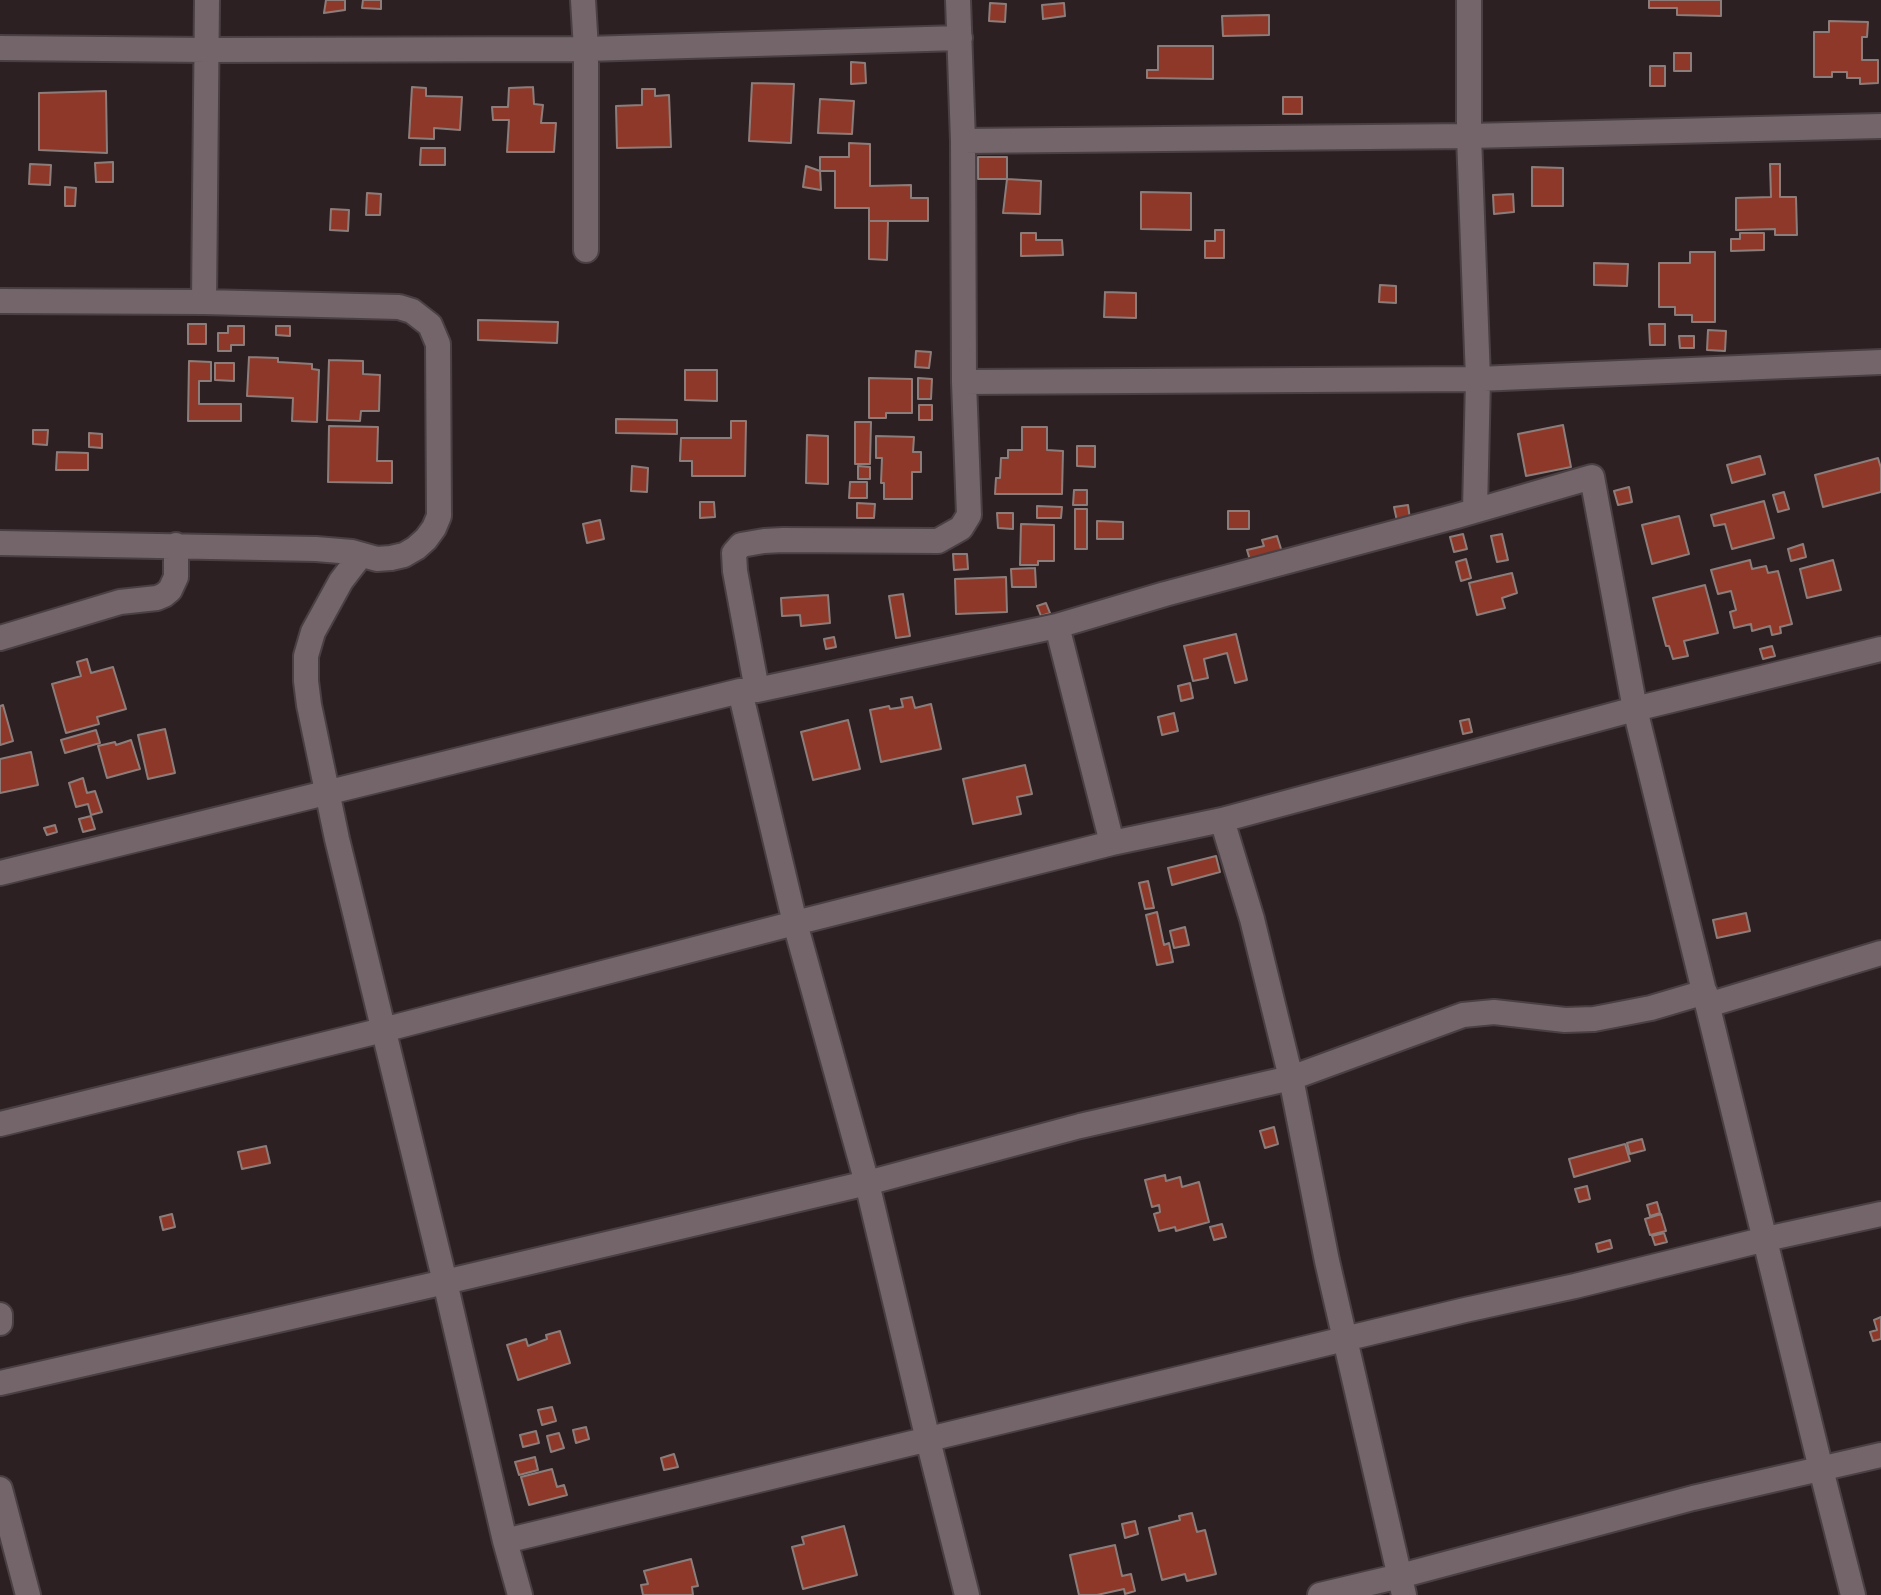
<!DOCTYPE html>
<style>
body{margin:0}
canvas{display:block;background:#2c2023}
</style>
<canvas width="1881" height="1595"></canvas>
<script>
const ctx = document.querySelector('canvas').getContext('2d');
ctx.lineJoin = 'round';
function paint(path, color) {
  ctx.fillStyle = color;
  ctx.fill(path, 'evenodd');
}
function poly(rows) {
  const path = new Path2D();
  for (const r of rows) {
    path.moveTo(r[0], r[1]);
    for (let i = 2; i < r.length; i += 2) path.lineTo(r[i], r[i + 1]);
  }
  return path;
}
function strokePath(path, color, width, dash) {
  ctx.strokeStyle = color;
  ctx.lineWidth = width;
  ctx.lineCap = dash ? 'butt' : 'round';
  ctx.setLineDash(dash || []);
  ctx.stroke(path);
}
const building = poly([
 [326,0,345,0,345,10,324,13,326,0],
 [363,0,381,0,381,9,362,8,363,0],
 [1649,0,1721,0,1721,16,1677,15,1677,8,1649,8,1649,0],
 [990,3,1006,4,1005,22,989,21,990,3],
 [1064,3,1065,16,1043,19,1042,5,1064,3],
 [1269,15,1269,35,1223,36,1222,16,1269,15],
 [1829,21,1868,22,1867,37,1862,37,1862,60,1878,60,1878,83,1860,84,1860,78,1847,78,1847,72,1832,72,1832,77,1814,77,1814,32,1829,32,1829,21],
 [1158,46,1213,46,1213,79,1147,78,1147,70,1158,70,1158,46],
 [1674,53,1691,53,1691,71,1674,71,1674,53],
 [851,62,865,63,866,83,851,84,851,62],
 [1650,66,1665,66,1665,86,1650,86,1650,66],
 [752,83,794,84,791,143,749,141,752,83],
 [412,87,426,88,426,96,462,97,460,130,434,128,434,139,409,138,412,87],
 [533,87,534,104,543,105,541,123,556,123,554,152,507,152,509,120,493,120,492,107,508,107,509,88,533,87],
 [642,89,655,89,655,96,669,95,671,147,617,148,616,106,642,105,642,89],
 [106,91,107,153,39,150,39,93,106,91],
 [1283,97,1302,97,1302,114,1283,114,1283,97],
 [820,99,854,101,852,134,818,133,820,99],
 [849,143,870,144,870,186,911,185,911,198,928,198,928,221,869,221,869,208,835,208,835,171,820,171,820,157,849,157,849,143],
 [421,148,445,148,445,165,420,165,421,148],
 [978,157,1007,157,1007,179,978,179,978,157],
 [113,162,113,182,96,182,95,163,113,162],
 [30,164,51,165,50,185,29,184,30,164],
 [1770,164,1780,164,1780,197,1796,197,1797,235,1775,235,1775,229,1736,230,1736,198,1771,197,1770,164],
 [806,166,820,171,821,190,803,187,806,166],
 [1532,167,1563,168,1563,206,1532,206,1532,167],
 [1007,179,1041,181,1040,214,1003,213,1007,179],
 [65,187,76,188,75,206,65,206,65,187],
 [1141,192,1191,193,1191,230,1141,229,1141,192],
 [367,193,381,194,380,215,366,215,367,193],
 [1513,194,1514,212,1494,214,1493,195,1513,194],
 [331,209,349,210,348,231,330,230,331,209],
 [869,221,888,221,887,260,869,259,869,221],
 [1215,230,1224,230,1224,258,1205,258,1205,241,1215,241,1215,230],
 [1021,233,1036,233,1036,240,1062,240,1063,255,1021,256,1021,233],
 [1740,233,1764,233,1764,250,1731,251,1731,239,1740,239,1740,233],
 [1690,252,1715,252,1715,322,1692,322,1692,315,1675,315,1675,307,1659,307,1659,263,1690,263,1690,252],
 [1594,263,1628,264,1627,286,1594,285,1594,263],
 [1380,285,1396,286,1396,303,1379,302,1380,285],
 [1105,292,1136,293,1136,318,1104,317,1105,292],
 [478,320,558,322,557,343,478,340,478,320],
 [188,324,206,324,206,344,188,344,188,324],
 [1649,324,1665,324,1665,345,1650,345,1649,324],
 [228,326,244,326,244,345,231,345,231,351,218,351,218,333,228,333,228,326],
 [276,326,290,326,290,336,276,335,276,326],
 [1708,330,1726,331,1725,351,1707,350,1708,330],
 [1679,336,1694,336,1694,348,1680,348,1679,336],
 [916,351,931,352,929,368,915,367,916,351],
 [249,357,278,358,278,362,312,364,312,369,319,370,317,422,292,421,293,398,247,396,249,357],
 [329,360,363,361,363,374,380,375,379,411,361,411,360,421,327,420,329,360],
 [189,361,211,362,211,381,199,381,199,404,241,404,241,421,188,421,189,361],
 [215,363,234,363,234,381,215,380,215,363],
 [685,370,717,370,717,401,685,400,685,370],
 [869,378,912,379,912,413,886,413,886,418,869,418,869,378],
 [918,378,932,379,931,399,918,399,918,378],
 [919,405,932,405,932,420,919,420,919,405],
 [616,419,677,420,677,434,616,433,616,419],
 [731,421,746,421,745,476,692,476,692,461,680,461,681,438,731,438,731,421],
 [855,422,871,422,870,464,855,464,855,422],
 [1563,425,1571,467,1526,476,1518,434,1563,425],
 [329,426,378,427,377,461,392,461,392,483,328,482,329,426],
 [1022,427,1047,427,1047,450,1063,451,1062,494,995,494,996,478,1000,478,1001,458,1008,458,1008,450,1022,450,1022,427],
 [33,430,48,430,47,445,33,444,33,430],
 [89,433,102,434,102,448,89,447,89,433],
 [807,435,828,436,828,484,806,483,807,435],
 [876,436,914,437,913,452,921,452,921,472,912,472,912,499,884,499,884,483,881,483,882,458,876,458,876,436],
 [1077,446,1095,446,1095,467,1077,466,1077,446],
 [57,452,88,453,88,470,56,470,57,452],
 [1760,456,1765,474,1732,483,1727,465,1760,456],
 [1878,458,1881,468,1881,492,1823,507,1815,475,1878,458],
 [632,466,648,468,647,492,631,491,632,466],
 [858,466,870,467,870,479,858,479,858,466],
 [850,482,867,482,867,498,849,498,850,482],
 [1629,487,1632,502,1618,505,1614,491,1629,487],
 [1074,490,1087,490,1087,505,1073,505,1074,490],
 [1784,492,1789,509,1778,512,1773,495,1784,492],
 [1764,501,1774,538,1732,549,1725,524,1714,526,1711,515,1764,501],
 [700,502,714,502,715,517,700,518,700,502],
 [857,503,875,504,874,518,857,518,857,503],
 [1408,505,1410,519,1397,521,1394,507,1408,505],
 [1037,506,1062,507,1061,518,1037,518,1037,506],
 [1075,509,1087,509,1087,549,1075,549,1075,509],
 [1228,511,1249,511,1249,529,1228,529,1228,511],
 [997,513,1013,513,1013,529,998,528,997,513],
 [1679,516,1689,554,1652,564,1642,525,1679,516],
 [600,520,604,539,587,543,583,524,600,520],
 [1097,521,1123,522,1123,539,1097,539,1097,521],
 [1021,524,1054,525,1054,561,1038,561,1038,565,1020,565,1021,524],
 [1463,534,1467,549,1454,552,1450,537,1463,534],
 [1502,534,1508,560,1497,562,1491,536,1502,534],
 [1277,536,1282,552,1250,560,1247,550,1264,546,1262,540,1277,536],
 [1803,544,1806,557,1791,561,1788,549,1803,544],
 [953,554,967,554,968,569,954,570,953,554],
 [1466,559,1471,578,1461,581,1456,562,1466,559],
 [1750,560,1752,569,1766,566,1768,573,1778,571,1792,624,1780,627,1781,633,1772,635,1770,626,1752,631,1751,624,1734,628,1730,612,1736,610,1731,591,1718,594,1711,570,1750,560],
 [1833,560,1841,590,1807,598,1800,569,1833,560],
 [1035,568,1036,587,1012,587,1011,569,1035,568],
 [1512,573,1517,593,1502,598,1505,608,1477,615,1469,583,1512,573],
 [1006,577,1007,612,956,614,955,579,1006,577],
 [1705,585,1718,633,1684,641,1688,656,1673,659,1669,646,1666,646,1653,598,1705,585],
 [903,594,910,636,896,638,889,596,903,594],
 [828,595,830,623,801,626,800,615,782,616,781,598,828,595],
 [1046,603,1050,613,1041,616,1037,606,1046,603],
 [1236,634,1247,680,1235,683,1227,653,1204,659,1208,678,1193,681,1184,646,1236,634],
 [834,637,836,647,826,649,824,639,834,637],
 [1772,646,1775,656,1763,659,1760,649,1772,646],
 [87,659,91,673,113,667,126,709,97,717,99,724,66,733,52,684,81,676,77,662,87,659],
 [1190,683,1193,698,1181,701,1178,686,1190,683],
 [912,697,915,708,931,704,941,749,881,762,870,710,889,706,890,709,903,707,901,699,912,697],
 [3,705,13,741,0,745,0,706,3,705],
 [1174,713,1178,731,1162,735,1158,717,1174,713],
 [1469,719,1472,732,1463,734,1460,721,1469,719],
 [848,720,860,769,813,780,801,732,848,720],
 [165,729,175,773,148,779,138,735,165,729],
 [96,730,100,743,65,753,61,740,96,730],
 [131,740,140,769,107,778,98,746,115,742,116,745,131,740],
 [31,752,38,785,0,793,0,759,31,752],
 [1025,765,1032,794,1017,797,1021,814,973,824,963,779,1025,765],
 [83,778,87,793,95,791,102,812,91,815,88,804,76,807,69,783,83,778],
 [91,816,95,829,83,832,79,819,91,816],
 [55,825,57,832,47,835,44,828,55,825],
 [1216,856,1220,872,1172,885,1168,868,1216,856],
 [1148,881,1154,908,1145,909,1139,883,1148,881],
 [1157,912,1164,945,1169,943,1173,962,1157,965,1146,915,1157,912],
 [1746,913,1750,931,1717,938,1713,920,1746,913],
 [1185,927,1189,945,1174,948,1170,931,1185,927],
 [1274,1127,1278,1144,1265,1148,1260,1131,1274,1127],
 [1642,1139,1645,1150,1630,1154,1627,1143,1642,1139],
 [1625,1144,1630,1161,1574,1177,1569,1159,1625,1144],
 [266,1146,270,1163,242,1169,238,1152,266,1146],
 [1165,1175,1166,1181,1180,1177,1182,1187,1199,1182,1209,1222,1176,1231,1175,1227,1159,1231,1154,1214,1160,1212,1159,1205,1152,1207,1145,1180,1165,1175],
 [1587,1186,1590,1199,1579,1202,1575,1189,1587,1186],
 [1657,1202,1660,1213,1650,1216,1647,1205,1657,1202],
 [172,1214,175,1227,163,1230,160,1217,172,1214],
 [1661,1214,1666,1231,1650,1235,1645,1219,1661,1214],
 [1222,1224,1226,1237,1214,1240,1210,1227,1222,1224],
 [1664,1233,1667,1242,1655,1245,1652,1236,1664,1233],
 [1610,1240,1612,1248,1598,1252,1596,1244,1610,1240],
 [1881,1317,1881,1339,1873,1341,1870,1332,1877,1330,1874,1320,1881,1317],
 [560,1331,570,1363,518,1380,507,1345,526,1339,528,1346,547,1339,546,1335,560,1331],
 [552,1407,556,1421,542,1425,538,1410,552,1407],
 [586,1427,589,1439,576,1443,573,1430,586,1427],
 [536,1431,539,1443,523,1447,520,1435,536,1431],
 [559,1433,564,1448,551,1452,547,1436,559,1433],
 [674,1454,678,1467,664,1470,661,1458,674,1454],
 [535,1457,538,1470,519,1475,515,1462,535,1457],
 [552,1469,557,1487,564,1485,567,1495,529,1505,521,1477,552,1469],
 [1192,1513,1197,1532,1205,1530,1216,1574,1187,1581,1185,1574,1162,1580,1149,1528,1180,1520,1179,1516,1192,1513],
 [1135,1521,1138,1534,1125,1538,1122,1524,1135,1521],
 [844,1526,857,1575,803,1589,792,1547,804,1544,802,1537,844,1526],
 [1115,1545,1122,1576,1131,1574,1135,1591,1125,1594,1124,1589,1097,1595,1079,1595,1070,1555,1115,1545],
 [691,1559,698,1586,692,1587,693,1595,643,1595,641,1585,648,1584,644,1571,691,1559]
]);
paint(building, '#8e3829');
strokePath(building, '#8d7d7a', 2);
const street = poly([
 [583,0,586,49,586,250],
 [1469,0,1469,136,1478,379,1475,510],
 [0,48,207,50,586,49,960,38],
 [963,141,1469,136,1881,126],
 [0,301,204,302,399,307,412,311,430,325,438,344,439,516,434,528,426,539,416,548,404,555,391,558,377,559,352,552,316,549,0,543],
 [204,302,207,0],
 [964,382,1478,379,1881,362],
 [361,555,341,581,313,632,306,656,306,681,309,705,337,839,445,1282,505,1541,520,1595],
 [1057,626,1112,843],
 [0,638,120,602,157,598,164,595,170,590,176,577,176,545],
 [757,690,735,571,734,553,741,545,764,541,783,540,938,541,961,528,969,515,964,382,963,141,958,0],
 [740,691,795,923,867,1183,928,1440,967,1595],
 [1222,820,1252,919,1291,1078,1327,1261,1404,1595],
 [0,873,740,691,757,690,1057,626,1165,594,1457,516,1592,477,1635,709,1821,1469,1853,1595],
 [1708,1005,1881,953],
 [0,1124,383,1030,795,923,1112,843,1222,820,1635,709,1881,649],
 [0,1315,0,1323],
 [0,1383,445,1282,867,1183,1080,1126,1291,1078,1463,1015,1494,1012,1565,1020,1594,1019,1651,1008,1705,992],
 [0,1489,28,1595],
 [505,1541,1465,1310,1575,1286,1766,1239,1881,1214],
 [1320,1595,1400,1576,1693,1498,1881,1455]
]);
strokePath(street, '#4a3f43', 28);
strokePath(street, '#736569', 24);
</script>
